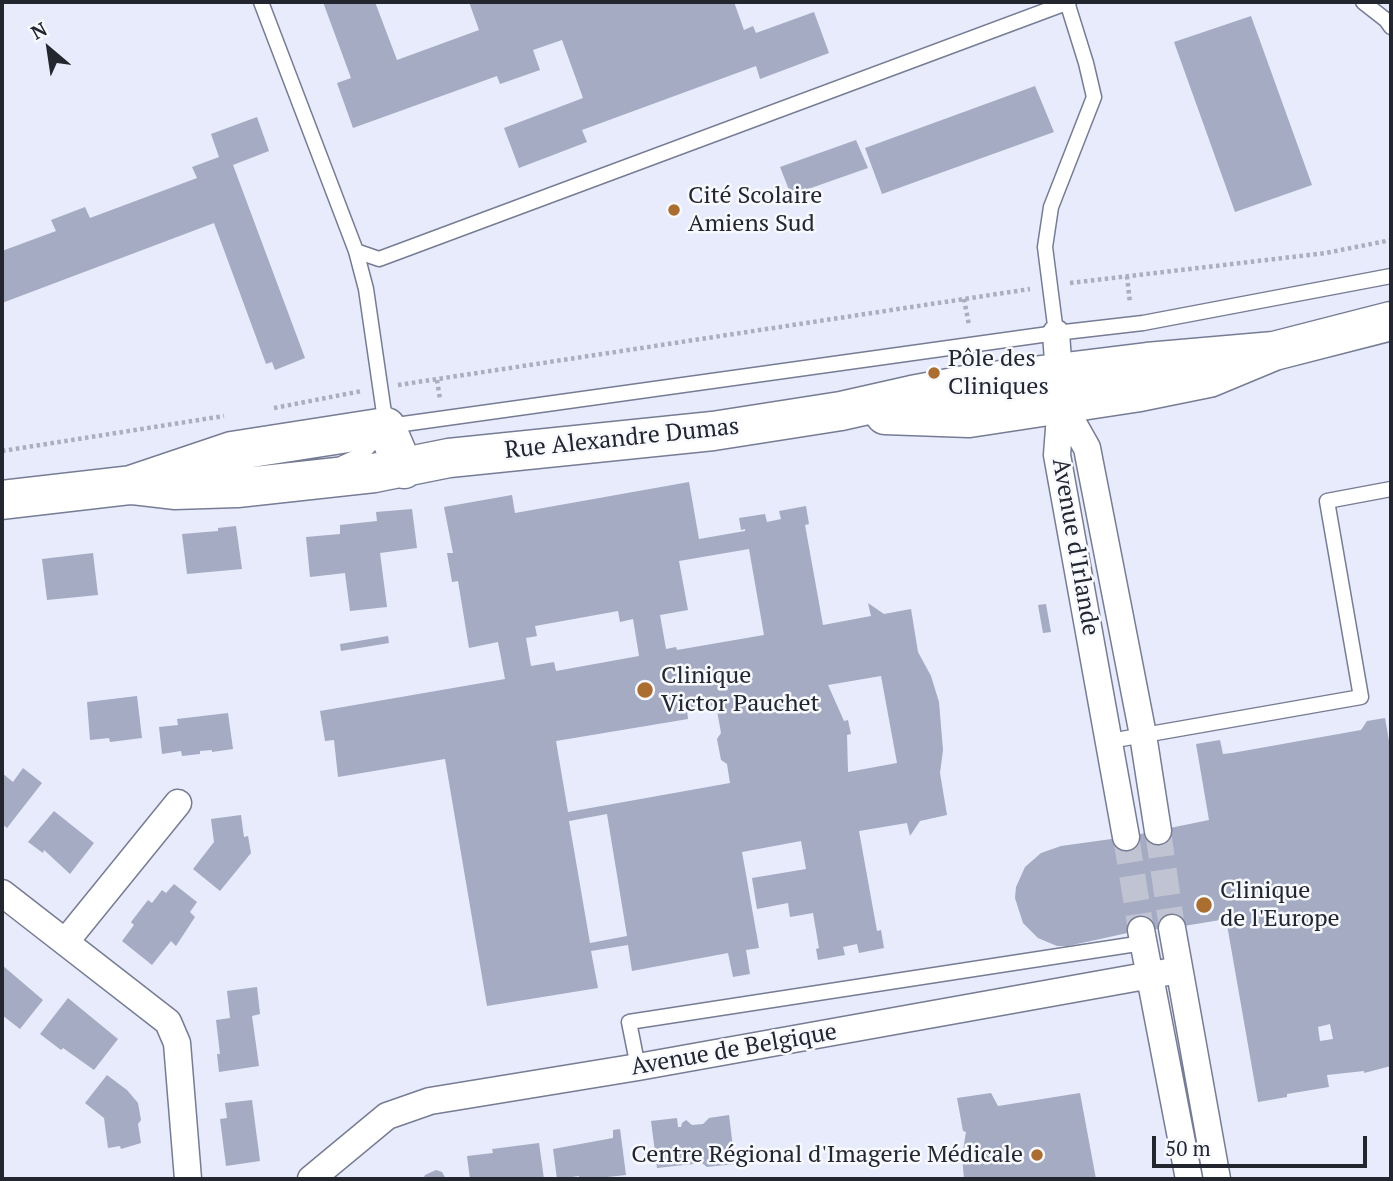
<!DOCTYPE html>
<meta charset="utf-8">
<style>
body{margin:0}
#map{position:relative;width:1393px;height:1181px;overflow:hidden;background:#e7ebfb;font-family:"PT Serif",serif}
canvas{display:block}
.frame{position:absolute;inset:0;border:4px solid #23252f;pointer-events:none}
.north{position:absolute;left:14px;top:14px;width:70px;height:70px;-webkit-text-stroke:5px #f7f9fe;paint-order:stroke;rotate:331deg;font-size:19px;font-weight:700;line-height:28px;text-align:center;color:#23252f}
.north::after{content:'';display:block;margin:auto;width:24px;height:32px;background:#23252f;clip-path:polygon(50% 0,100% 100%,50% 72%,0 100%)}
.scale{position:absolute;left:1152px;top:1136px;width:215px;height:32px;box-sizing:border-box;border:4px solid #23252f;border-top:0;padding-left:9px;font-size:21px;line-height:24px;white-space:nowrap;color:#23252f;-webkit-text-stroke:5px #f7f9fe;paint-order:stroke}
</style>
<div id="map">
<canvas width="1393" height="1181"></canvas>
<div class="frame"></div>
<div class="north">N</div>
<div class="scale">50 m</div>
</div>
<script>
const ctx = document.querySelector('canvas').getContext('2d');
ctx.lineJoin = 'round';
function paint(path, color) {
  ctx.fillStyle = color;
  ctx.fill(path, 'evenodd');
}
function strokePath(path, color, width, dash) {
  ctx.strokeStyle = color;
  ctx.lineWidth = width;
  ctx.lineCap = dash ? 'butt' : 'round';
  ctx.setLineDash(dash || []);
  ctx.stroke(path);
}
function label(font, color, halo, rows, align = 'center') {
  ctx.font = font + ' "PT Serif",serif';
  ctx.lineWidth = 5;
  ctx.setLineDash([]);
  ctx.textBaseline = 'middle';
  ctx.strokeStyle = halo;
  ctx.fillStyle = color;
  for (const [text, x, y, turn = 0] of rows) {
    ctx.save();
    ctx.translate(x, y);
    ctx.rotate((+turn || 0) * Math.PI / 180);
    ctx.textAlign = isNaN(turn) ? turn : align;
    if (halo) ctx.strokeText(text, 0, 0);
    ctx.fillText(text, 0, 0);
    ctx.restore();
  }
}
paint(new Path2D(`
 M323,2H375L397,60L479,30L469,2H718L719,4L734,2L744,30L753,26L756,33L814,12L829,53L760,79L756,66L582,130L587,142L519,168L504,128L583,98L562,40L533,50L540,70L500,84L497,76L353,128L337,83L351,78Z
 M1251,16L1312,185L1235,212L1174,42Z
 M1035,86L1054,132L882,194L865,148Z
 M257,117L269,151L233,165L305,358L275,370L272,362L266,364L214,223L2,303V251L56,231L51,220L85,207L90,218L197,178L192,167L219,157L211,134Z
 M856,140L868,168L791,195L780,167Z
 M689,482L699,539L745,531V529L741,530L739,518L765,514L767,522L781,519L779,511L806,506L809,524L805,525L823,625L871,616L868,603L884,614L911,609L918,652L931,676L939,702L943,750L940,773L947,815L920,821L910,836L907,823L859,831L877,931L881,930L884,948L859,953L857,944L843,947L845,955L818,960L816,949L819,948L813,913L790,917L788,903L757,909L752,878L806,869L801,841L742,852L759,948L746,950L750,974L733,977L728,953L632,971L628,945L591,951L598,988L487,1006L445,759L338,777L334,740L325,741L320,711L505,679L498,642L469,648L458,581L452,582L447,553H453L444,507L512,495L515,513ZM749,549L764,635L677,650L676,647L666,649L660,615L688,610L679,561ZM618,611L620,622L633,619L639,656L556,671L554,662L531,666L526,638L537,636L535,626ZM881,676L897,763L848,772L847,735L851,734L848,720L844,721L828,685ZM716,705L721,733L717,739L721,760L727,764L730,783L568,812L556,741L688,719L687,710ZM607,814L627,936L590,943L569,821Z
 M412,509L417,548L380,553L387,607L350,611L345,573L310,577L306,537L340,534V525L377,521L376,512Z
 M236,526L242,569L187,574L182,534L218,531V528Z
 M93,553L98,595L47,600L42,559Z
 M1046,604L1051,632L1043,633L1038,605Z
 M388,636L389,643L341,651L340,644Z
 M137,696L142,738L110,742L109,738L90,740L87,702Z
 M228,713L233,749L212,752V750L200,751V754L182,756L181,751L162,754L159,727L178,725L177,719Z
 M1385,718L1391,752V1066L1364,1073V1071L1327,1075L1329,1087L1287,1094V1097L1258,1102L1226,919L1172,928L1141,930L1068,946H1057L1038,938L1023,923L1015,898L1016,887L1025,867L1041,853L1061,846L1126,837L1209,820L1196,744L1220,740L1223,754L1232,753L1361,730L1367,721ZM1330,1024L1333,1039L1320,1041L1318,1027Z
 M23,768L42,783L7,828L2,824V773L13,782Z
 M54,811L94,843L70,874L44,850L43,853L28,842Z
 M241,815L244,837L248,836L251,853L220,891L193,869L214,842L211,819Z
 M174,884L197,902L190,912L195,917L176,946L171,941L152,965L122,941L134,925L131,922L148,900L152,903L162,890L166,893Z
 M2,965L43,1000L20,1029L2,1015Z
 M257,987L260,1014L252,1016L259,1066L219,1072L217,1054H220L216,1020L230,1018L227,991Z
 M68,998L118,1039L94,1070L63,1048L61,1050L40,1034Z
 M107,1075L127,1090L138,1103L141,1120L138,1124L141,1143L121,1149L120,1146L108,1148L104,1118L85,1103Z
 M991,1093L998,1106L1080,1093L1096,1179H964L962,1156L966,1132L963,1131L957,1098Z
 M252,1100L260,1161L226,1166L220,1119L227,1118L225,1103Z
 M729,1115L735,1164L707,1167L702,1163L657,1168L651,1121L677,1118L678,1127H681L682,1123L686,1120L692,1125L703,1124L709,1118Z
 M620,1129L626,1175L589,1179H579V1176L557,1179L553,1149L613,1138V1130Z
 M539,1143L544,1179H470L467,1156L493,1153L492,1149Z
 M436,1170L442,1172L446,1179H423L425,1175Z`), '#a4abc3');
strokePath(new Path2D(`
 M1158,831L1172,928
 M1126,837L1141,930`), '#c0c3d2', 26, [26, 13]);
const lane = new Path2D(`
 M261,2L356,251L366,289L386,427L361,455L343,463
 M1363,2L1386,20L1391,27
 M356,251L379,259L1069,2
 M1056,333L1045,247L1051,207L1094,97L1086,63L1067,2
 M389,426L1056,333L1143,323L1391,276
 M1110,741L1361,697L1327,501L1391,489
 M638,1067L629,1022L1143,943`);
const street = new Path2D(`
 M1056,333L1061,402L1057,455L1126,837
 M1061,402L1087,448L1143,735L1158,831
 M2,893L168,1022L177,1043L188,1179
 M1172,928L1217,1179
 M1141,930L1189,1179
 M66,941L178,803
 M311,1179L387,1116L430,1101L638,1067L1179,970`);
const secondary = new Path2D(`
 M885,415L969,418L1140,392L1209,378L1274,351L1391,321
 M131,485L174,490L237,488L374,473L449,458L713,431L841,411L912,395L976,383L1147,362L1274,351
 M2,500L131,485L232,451L386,427L404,469`);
strokePath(lane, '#767c94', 17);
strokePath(street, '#767c94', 29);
strokePath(secondary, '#767c94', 41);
strokePath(new Path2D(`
 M1127,276L1130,303
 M1070,283L1326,253L1391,240
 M964,299L969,325
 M437,380L440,399
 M398,385L1030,289
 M274,408L362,391
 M2,451L224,416`), '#abaebc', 4.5, [3.5, 3.5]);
strokePath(lane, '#fff', 14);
strokePath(street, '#fff', 26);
strokePath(secondary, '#fff', 38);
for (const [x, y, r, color] of [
 [674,210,7,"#aa6e31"],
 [934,373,7,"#aa6e31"],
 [645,690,9,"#aa6e31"],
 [1204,905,9,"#aa6e31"],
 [1037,1155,7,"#aa6e31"]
]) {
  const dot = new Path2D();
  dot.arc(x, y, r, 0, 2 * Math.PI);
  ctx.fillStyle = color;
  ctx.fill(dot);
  strokePath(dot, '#f7f9fe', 2.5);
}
label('24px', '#23252f', '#f7f9fe', [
 ["Cité Scolaire",688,196],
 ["Amiens Sud",688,224],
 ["Pôle des",948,359],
 ["Cliniques",948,387],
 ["Clinique",661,676],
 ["Victor Pauchet",661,704],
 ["Clinique",1220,891],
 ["de l'Europe",1220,919],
 ["Centre Régional d'Imagerie Médicale",1023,1155,"right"]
], 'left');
label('24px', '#23252f', '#f7f9fe', [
 ["Rue Alexandre Dumas",622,439,-6],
 ["Avenue d'Irlande",1075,547,80],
 ["Avenue de Belgique",734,1050,-10]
]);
</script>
